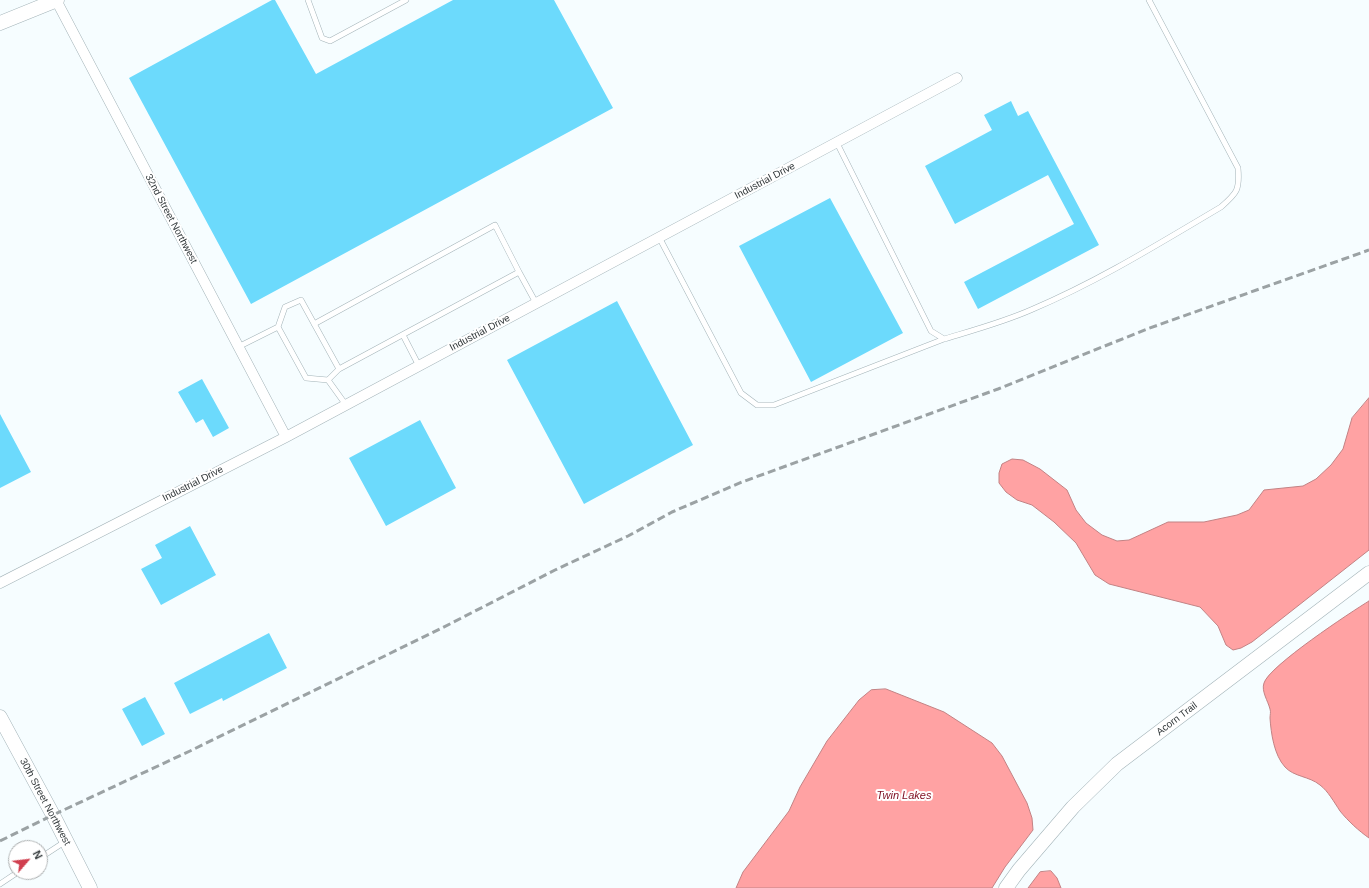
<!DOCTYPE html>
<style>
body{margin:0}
#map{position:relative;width:1369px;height:888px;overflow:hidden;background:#f6fdff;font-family:Helvetica,sans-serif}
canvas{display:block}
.north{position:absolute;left:8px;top:840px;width:40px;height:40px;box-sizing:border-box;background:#fff;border:1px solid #adb0b1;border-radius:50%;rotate:62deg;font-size:11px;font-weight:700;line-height:16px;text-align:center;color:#33393b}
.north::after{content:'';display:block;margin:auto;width:14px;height:18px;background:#d03f4f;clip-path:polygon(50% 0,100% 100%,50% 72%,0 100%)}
</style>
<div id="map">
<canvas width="1369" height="888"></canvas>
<div class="north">N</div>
</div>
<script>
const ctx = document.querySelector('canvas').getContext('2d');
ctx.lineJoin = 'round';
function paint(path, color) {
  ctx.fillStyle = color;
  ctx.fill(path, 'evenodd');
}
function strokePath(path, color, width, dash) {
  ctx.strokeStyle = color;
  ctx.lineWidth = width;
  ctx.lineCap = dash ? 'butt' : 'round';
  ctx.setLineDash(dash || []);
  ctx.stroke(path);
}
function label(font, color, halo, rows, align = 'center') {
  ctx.font = font + ' Helvetica,sans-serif';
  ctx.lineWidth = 4;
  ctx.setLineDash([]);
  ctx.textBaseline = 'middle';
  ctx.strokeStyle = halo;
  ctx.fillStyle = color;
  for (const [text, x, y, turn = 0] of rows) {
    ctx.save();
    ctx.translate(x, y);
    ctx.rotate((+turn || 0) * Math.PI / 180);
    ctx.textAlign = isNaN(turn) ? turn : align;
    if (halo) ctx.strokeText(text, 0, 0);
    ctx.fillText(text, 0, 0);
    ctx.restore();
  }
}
const water = new Path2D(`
 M1369,398V550L1252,642L1241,648L1233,650L1226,645L1218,626L1200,607L1109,584L1095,575L1076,543L1054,522L1032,505L1017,500L1006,492L999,483V473L1002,464L1012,459L1023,460L1040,469L1067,490L1076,510L1086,523L1102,535L1117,541L1129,540L1168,522H1204L1237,515L1249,510L1264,490L1303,486L1316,479L1331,465L1343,449L1352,418Z
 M1369,601V838C1359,831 1348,821 1340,811C1334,802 1328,791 1320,785C1309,776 1294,777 1285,767C1274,755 1271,733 1270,718C1270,715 1271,712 1270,709C1268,701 1261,691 1264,683C1269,666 1351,612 1369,601Z
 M886,689L944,712L992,743L1002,756L1027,803L1032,818L1033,830L1005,867L992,888H736L743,872L789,811L800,787L827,741L859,700L871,690Z
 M1051,871L1057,878L1061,888H1028L1040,872Z`);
paint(water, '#ffa2a3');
strokePath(water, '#c28284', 1);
paint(new Path2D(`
 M272,0H275L316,74L453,0H554L613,108L251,304L129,78Z
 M1011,101L1018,116L1028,111L1099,245L978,309L964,282L1074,224L1048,175L955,224L925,166L992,130L984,115Z
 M830,198L903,333L811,382L739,246Z
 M617,301L693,445L584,504L507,360Z
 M202,379L229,428L213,437L203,419L196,423L178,392Z
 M0,414L31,472L0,488Z
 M420,420L456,488L386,526L349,458Z
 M190,526L216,575L161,605L141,569L162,558L155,545Z
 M269,633L287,668L223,701L222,698L190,714L174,683Z
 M145,697L165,734L142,746L122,709Z`), '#6cdafc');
const lane = new Path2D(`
 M308,0L322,38L330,41L406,0
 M837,143L931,331L944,339C974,330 1004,322 1033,309C1099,281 1160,243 1221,207C1237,193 1240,190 1238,168L1149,0
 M659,237L741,393L757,405H774L944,339
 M314,324L495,225L519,272
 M278,327L285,307L301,300L339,369L328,380
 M403,335L419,366
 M238,347L278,327L306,378L328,380L346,405
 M339,369L519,272L536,303
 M40,858L66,841
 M0,884L18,872`);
const street = new Path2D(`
 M56,0L286,437
 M0,583L286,437L957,78`);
const secondary = new Path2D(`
 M0,23L57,0
 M0,717L53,815L90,888
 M1006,888L1019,870L1073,807L1117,764L1369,573`);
strokePath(lane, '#a3b3b8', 6);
strokePath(street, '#a3b3b8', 11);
strokePath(secondary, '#a3b3b8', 15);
strokePath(lane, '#fff', 5);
strokePath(street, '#fff', 10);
strokePath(secondary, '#fff', 14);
strokePath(new Path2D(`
 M0,841L53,815L190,751L442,628L555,570L628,536L672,512L742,482L998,389L1147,329L1369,250`), '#9ba2a4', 3, [8, 4]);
label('10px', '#33393b', '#fff', [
 ["Industrial Drive",765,181,-28],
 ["32nd Street Northwest",171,219,62],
 ["Industrial Drive",480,333,-28],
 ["Industrial Drive",193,484,-27],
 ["Acorn Trail",1177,719,-37],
 ["30th Street Northwest",45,802,62]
]);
label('italic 11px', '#811426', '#fff', [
 ["Twin Lakes",904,796]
]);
</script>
